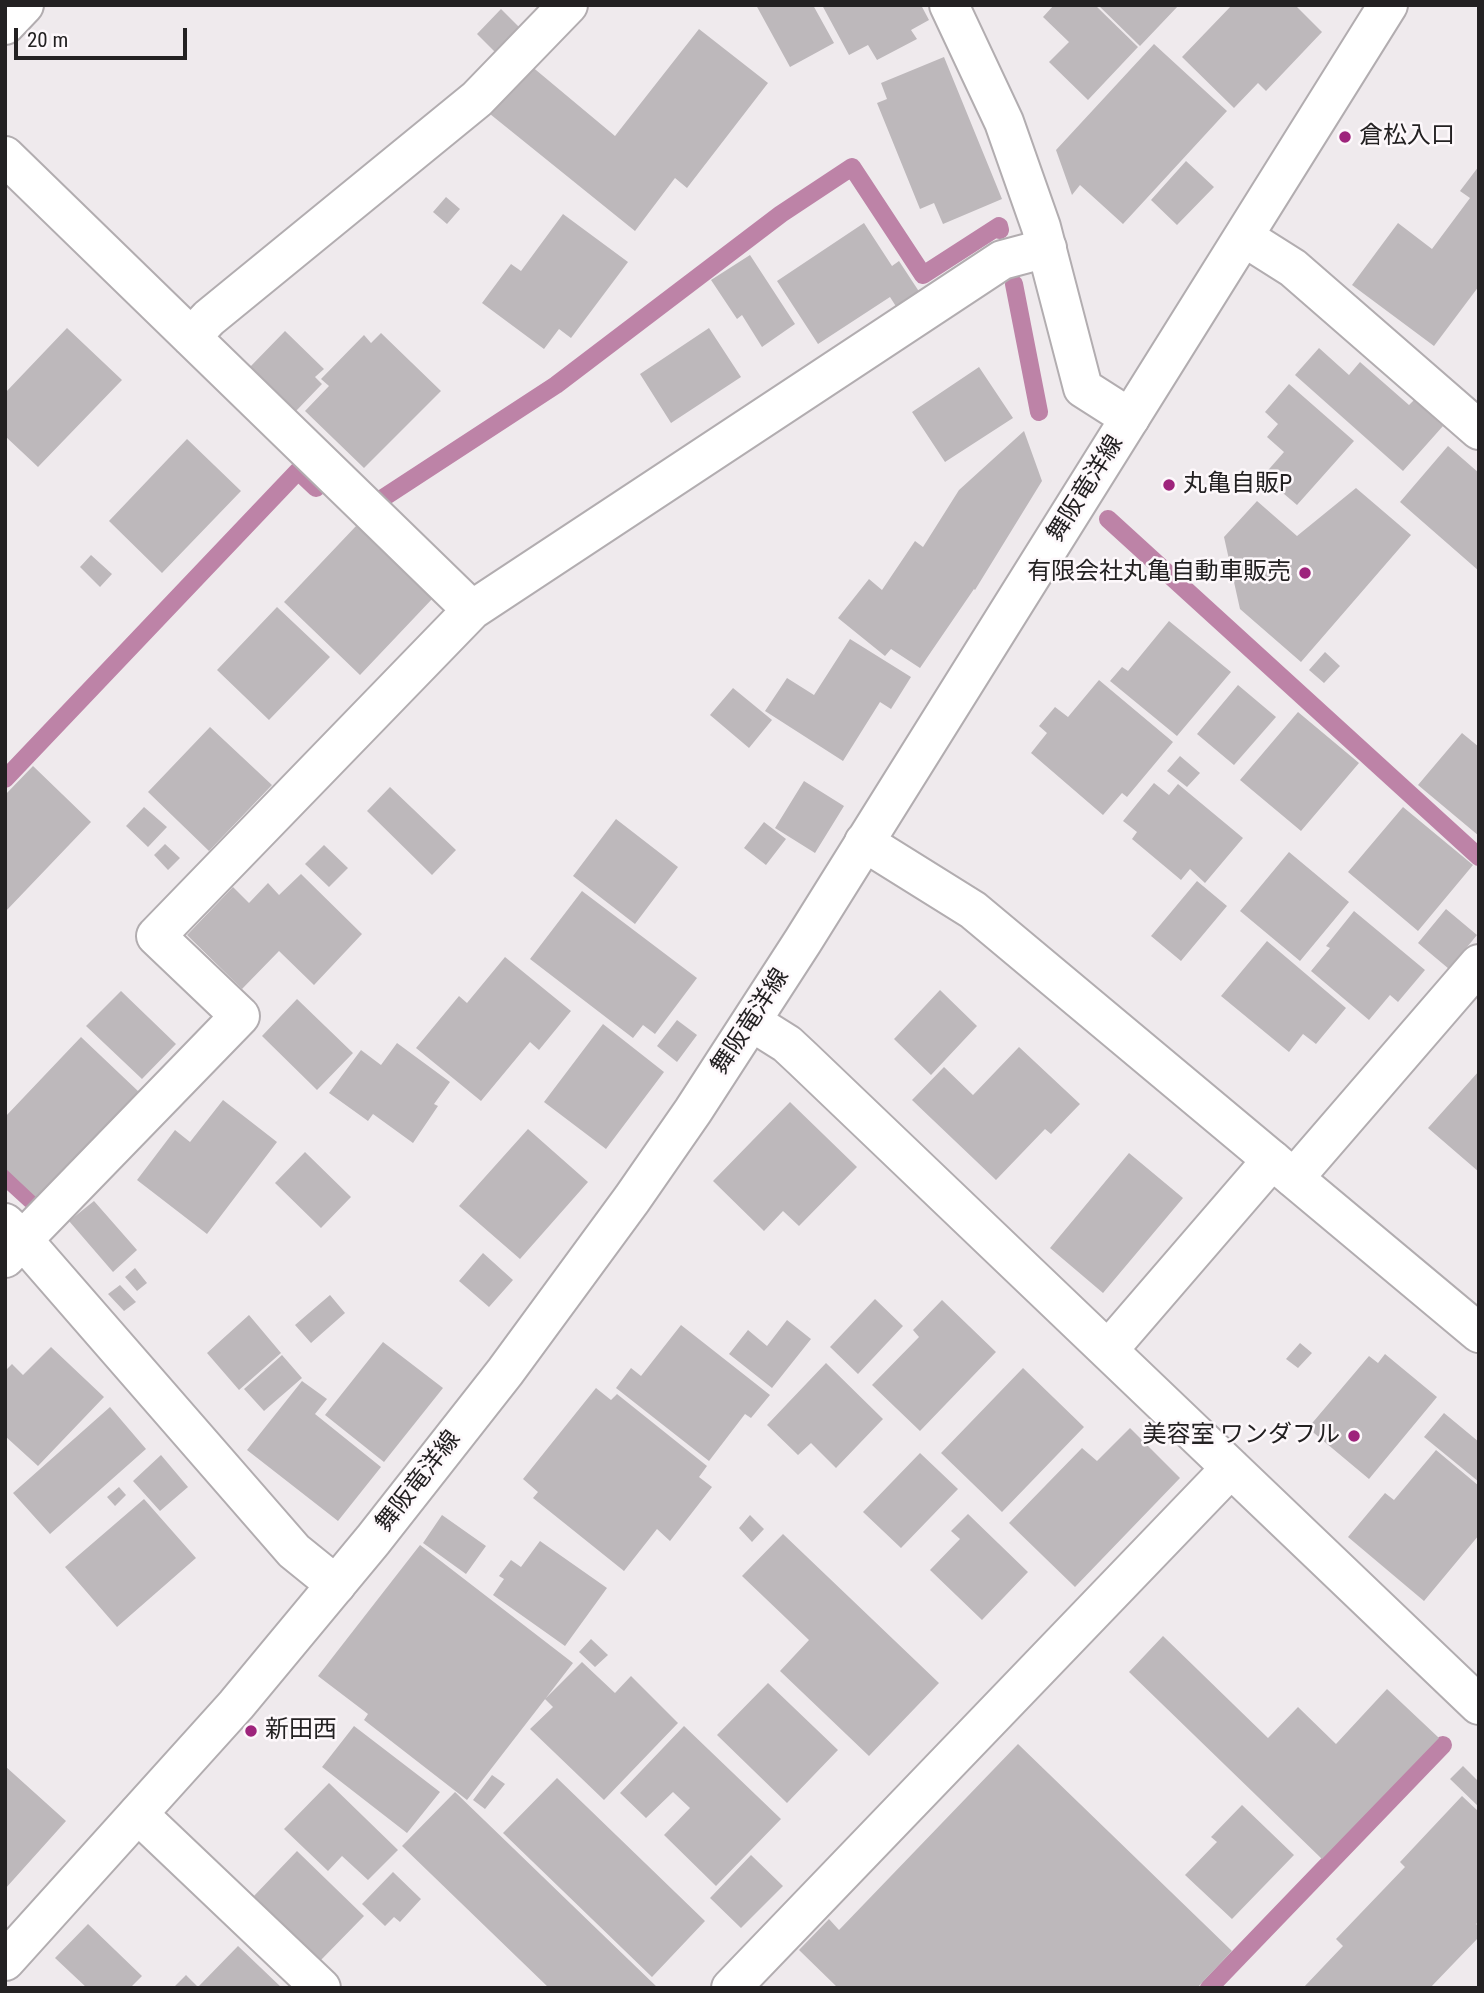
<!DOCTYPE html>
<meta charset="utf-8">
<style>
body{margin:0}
#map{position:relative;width:1484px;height:1993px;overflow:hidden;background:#efeaed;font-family:"Roboto Condensed",sans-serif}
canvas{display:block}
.frame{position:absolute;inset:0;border:7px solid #232122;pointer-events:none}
.scale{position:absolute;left:14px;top:28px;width:173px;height:32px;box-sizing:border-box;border:4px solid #232122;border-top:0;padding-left:9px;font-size:21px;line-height:24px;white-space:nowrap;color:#232122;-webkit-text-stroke:5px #fdf8fb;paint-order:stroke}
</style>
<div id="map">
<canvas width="1484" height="1993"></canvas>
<div class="frame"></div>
<div class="scale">20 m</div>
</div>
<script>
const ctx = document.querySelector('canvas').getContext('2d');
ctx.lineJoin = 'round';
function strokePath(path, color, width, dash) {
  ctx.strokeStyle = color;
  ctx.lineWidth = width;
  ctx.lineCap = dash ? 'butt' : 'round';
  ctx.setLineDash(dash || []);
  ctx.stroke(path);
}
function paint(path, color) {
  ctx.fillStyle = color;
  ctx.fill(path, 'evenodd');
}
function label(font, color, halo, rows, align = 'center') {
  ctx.font = font + ' "Roboto Condensed","Noto Sans JP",sans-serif';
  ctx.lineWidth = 5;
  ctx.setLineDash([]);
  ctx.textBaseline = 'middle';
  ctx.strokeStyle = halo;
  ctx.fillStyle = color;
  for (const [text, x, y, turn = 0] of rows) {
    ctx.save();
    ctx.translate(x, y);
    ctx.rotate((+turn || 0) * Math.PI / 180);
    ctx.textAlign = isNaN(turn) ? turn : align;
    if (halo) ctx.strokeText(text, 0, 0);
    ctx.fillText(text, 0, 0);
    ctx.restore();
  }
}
strokePath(new Path2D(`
 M1014,284L1039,412
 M383,498L556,385L781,214L852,167L923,275L999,226L1000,230
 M1108,519L1479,857
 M5,779L298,471L316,488
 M5,1176L31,1200
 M1209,1988L1443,1745`), '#bd83a7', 18);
paint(new Path2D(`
 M756,5H813L834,43L790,67Z
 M822,5H921L929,20L911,30L917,39L877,60L868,45L849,55Z
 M1054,5H1095L1138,47L1088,100L1049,62L1069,42L1043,17Z
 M1098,5H1179L1140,46Z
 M1232,5H1295L1322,32L1266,91L1258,83L1234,108L1182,57Z
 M501,9L521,29L497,54L477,34Z
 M699,29L768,83L687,188L675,178L635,231L490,114L530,65L615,136Z
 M1154,44L1227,111L1123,224L1080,185L1072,195L1056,150Z
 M944,57L1002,199L943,224L934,203L920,209L877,103L887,99L881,83Z
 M1186,161L1214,187L1177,225L1151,200Z
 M1479,166V286L1434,346L1352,285L1398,223L1432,249L1470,198L1460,191Z
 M446,197L460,209L447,224L433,212Z
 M563,214L628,262L571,338L559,329L544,349L482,303L511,264L521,271Z
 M864,223L892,266L899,261L920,293L897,308L890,297L818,344L777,281Z
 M750,255L795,324L762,347L742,315L737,319L711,280Z
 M67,328L122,380L38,467L5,436V393Z
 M709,328L741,377L671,423L640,374Z
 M285,331L324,369L315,377L322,384L296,411L250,367Z
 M381,333L441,391L364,468L305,411L329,386L321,379L364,335L371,343Z
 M1319,348L1349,375L1360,362L1409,405L1414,400L1443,426L1403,471L1295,375Z
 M979,367L1013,418L945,462L912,412Z
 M1289,384L1354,441L1297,505L1263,476L1284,452L1267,437L1278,424L1265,412Z
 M1024,431L1042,481L975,590L974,589L920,668L891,649L885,656L838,618L869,579L882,590L915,541L923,547L959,490Z
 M187,439L241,491L162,573L109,521Z
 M1448,446L1479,473V571L1400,502Z
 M1356,488L1411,535L1301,662L1240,609L1224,537L1257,501L1297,536Z
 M357,525L433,598L360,675L284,602Z
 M91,555L112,574L100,587L80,567Z
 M277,607L330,657L269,720L217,670Z
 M1169,621L1231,672L1177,736L1110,681L1122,667L1128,671Z
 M850,639L911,677L891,709L880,702L843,761L765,711L787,678L814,695Z
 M1325,652L1340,666L1324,683L1309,670Z
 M1099,680L1173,742L1127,797L1122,793L1103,815L1031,753L1047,733L1039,726L1055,707L1068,717Z
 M1238,685L1276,717L1234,765L1197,734Z
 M733,688L772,720L749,748L710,715Z
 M1298,712L1359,763L1301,831L1240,780Z
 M210,727L272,785L209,851L148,792Z
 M1462,733L1479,747V836L1418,785Z
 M1180,756L1200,773L1187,787L1167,771Z
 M33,766L91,822L5,912V795Z
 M804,781L844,806L815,853L775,828Z
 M1154,783L1169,795L1178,784L1243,838L1205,883L1190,869L1181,880L1132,839L1137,832L1123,821Z
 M390,787L456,850L432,875L367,811Z
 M144,807L167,827L148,847L126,826Z
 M1403,807L1473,865L1418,931L1348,872Z
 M616,819L678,867L635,924L573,876Z
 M764,822L786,839L766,865L744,848Z
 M165,844L180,858L168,870L154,855Z
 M324,845L348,868L329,887L305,864Z
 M1289,852L1349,902L1300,961L1240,911Z
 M301,874L362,934L314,985L279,951L242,989L187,935L233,887L249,903L268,883L279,895Z
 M1197,881L1227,906L1181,961L1151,936Z
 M582,891L697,978L655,1034L643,1025L633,1038L530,959Z
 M1446,909L1477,935L1449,969L1418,943Z
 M1354,911L1425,970L1398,1002L1390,995L1369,1020L1311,971L1330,948L1326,946Z
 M1267,941L1346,1008L1316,1044L1303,1034L1289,1052L1221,996Z
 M505,957L571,1011L539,1050L530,1042L481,1101L416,1048L459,996L467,1003Z
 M940,990L977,1026L931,1075L894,1039Z
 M121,991L176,1044L142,1079L86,1026Z
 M297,999L353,1053L317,1090L262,1036Z
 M677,1020L697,1035L677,1062L657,1046Z
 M603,1024L664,1072L606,1149L544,1102Z
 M81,1037L139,1092L38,1199L5,1168V1117Z
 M397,1043L450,1082L434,1104L438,1106L413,1143L373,1114L368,1121L329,1093L361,1050L381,1065Z
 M1019,1047L1080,1104L1051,1134L1045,1129L996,1180L912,1100L944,1067L973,1095Z
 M1479,1071V1172L1428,1128Z
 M223,1100L277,1142L207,1234L137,1180L175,1130L190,1142Z
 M790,1102L857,1167L799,1226L783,1211L764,1231L713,1181Z
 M528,1129L588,1182L520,1259L459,1206Z
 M305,1152L351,1197L321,1228L275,1183Z
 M1129,1153L1183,1198L1103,1293L1050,1248Z
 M94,1201L137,1250L113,1272L69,1221Z
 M483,1253L513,1280L489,1307L459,1281Z
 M135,1268L147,1283L137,1291L125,1277Z
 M120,1285L136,1302L124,1311L108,1294Z
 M330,1295L345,1313L311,1343L295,1325Z
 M875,1299L903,1326L858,1374L830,1347Z
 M942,1300L996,1352L920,1431L872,1385L919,1337L913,1330Z
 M249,1315L281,1353L239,1390L207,1353Z
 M787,1320L811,1339L772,1388L729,1354L748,1330L767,1346Z
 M681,1325L770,1395L751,1418L745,1414L709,1461L616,1388L631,1368L641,1376Z
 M383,1342L443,1388L384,1462L325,1415Z
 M1300,1343L1312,1353L1298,1368L1286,1359Z
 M51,1347L104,1397L38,1466L5,1436V1371L12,1364L23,1375Z
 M1385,1354L1437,1397L1369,1479L1308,1428L1369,1356L1378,1363Z
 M282,1355L302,1378L264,1411L244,1389Z
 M826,1363L883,1419L836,1468L811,1443L798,1455L767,1425Z
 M1023,1368L1084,1427L1002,1512L941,1453Z
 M302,1381L327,1399L315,1414L381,1467L338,1521L247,1450Z
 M596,1388L611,1400L617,1394L707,1466L699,1477L712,1487L670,1541L657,1529L624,1571L533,1498L538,1492L523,1479Z
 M110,1407L146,1449L50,1534L13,1493Z
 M1444,1413L1479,1442V1482L1424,1437Z
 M1130,1428L1180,1478L1075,1587L1009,1523L1082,1448L1097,1461Z
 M1436,1450L1479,1486V1535L1424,1601L1348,1537L1385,1493L1394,1500Z
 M920,1453L958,1489L901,1548L863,1512Z
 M161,1455L188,1487L160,1511L133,1481Z
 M119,1487L126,1495L115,1506L107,1497Z
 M144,1499L196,1558L117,1627L65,1567Z
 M968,1514L1028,1572L982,1620L930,1570L960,1539L951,1531Z
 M442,1515L486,1546L466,1574L423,1543Z
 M750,1515L764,1529L752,1542L739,1528Z
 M783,1534L939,1683L869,1756L780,1671L809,1640L742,1576Z
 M540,1541L607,1588L565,1646L493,1595L504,1579L499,1576L511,1560L521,1567Z
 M420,1545L573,1663L467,1800L364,1720L368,1714L318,1676Z
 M1163,1636L1268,1738L1298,1707L1336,1744L1387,1689L1439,1738L1322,1859L1129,1672Z
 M591,1639L608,1655L595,1667L579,1652Z
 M582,1662L615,1693L631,1676L678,1723L604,1800L530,1729L553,1707L545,1699Z
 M768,1683L838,1750L787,1803L717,1735Z
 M354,1726L440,1792L407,1833L322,1767Z
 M684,1726L781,1819L716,1886L664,1835L690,1808L673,1792L646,1818L620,1793Z
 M1018,1744L1232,1951L1197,1988H838L799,1950L829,1919L839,1930Z
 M5,1766L66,1821L5,1889Z
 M1463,1766L1479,1782V1807L1450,1779Z
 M492,1775L505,1784L485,1809L473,1800Z
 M557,1778L705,1921L652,1977L503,1833Z
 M329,1783L398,1850L368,1880L342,1856L328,1871L284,1829Z
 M455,1792L658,1988H549L402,1846Z
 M1462,1796L1479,1812V1922L1476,1924L1479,1926V1937L1430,1988H1303L1343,1946L1336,1939L1405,1867L1400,1862Z
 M1242,1805L1294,1855L1232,1919L1185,1875L1217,1842L1211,1837Z
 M297,1851L364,1916L320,1961L253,1897Z
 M751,1855L783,1886L741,1928L710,1898Z
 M393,1872L421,1899L400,1922L394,1917L385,1926L362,1904Z
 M88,1924L142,1976L130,1988H87L55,1958Z
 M238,1946L282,1988H173L186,1975L198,1987Z`), '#bdb8bb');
const minor = new Path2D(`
 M5,25L24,5
 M5,156L472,610
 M1244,237L1293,268L1479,430
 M191,337L209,318L477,99L568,5
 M752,1022L787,1044L802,1058L1479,1705
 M1294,1178L1479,964
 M5,1258L240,1016L156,936L472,610L1002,260L1047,248
 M1108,1350L1272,1160
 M138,1814L321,1988
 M731,1988L1231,1468`);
const tertiary = new Path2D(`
 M949,5L1004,122L1041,227L1083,388L1130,418
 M864,842L973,910L1479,1333
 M5,1223L23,1240L294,1551L336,1585`);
const secondary = new Path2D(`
 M5,1961L236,1705L373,1540L505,1372L632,1199L693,1111L803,941L1388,5`);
strokePath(minor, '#b2adb0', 42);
strokePath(tertiary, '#b2adb0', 42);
strokePath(secondary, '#b2adb0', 42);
strokePath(minor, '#fff', 38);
strokePath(tertiary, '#fff', 38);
strokePath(secondary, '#fff', 38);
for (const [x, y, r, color] of [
 [1345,137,7,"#9e247c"],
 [1169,485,7,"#9e247c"],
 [1305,573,7,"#9e247c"],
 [1354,1436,7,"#9e247c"],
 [251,1731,7,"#9e247c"]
]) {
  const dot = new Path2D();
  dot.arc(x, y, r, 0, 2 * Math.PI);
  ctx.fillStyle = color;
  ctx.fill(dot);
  strokePath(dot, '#fdf8fb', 2.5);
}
label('24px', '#232122', '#fdf8fb', [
 ["倉松入口",1359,137],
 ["丸亀自販P",1183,485],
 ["有限会社丸亀自動車販売",1291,573,"right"],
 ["美容室 ワンダフル",1340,1436,"right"],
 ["新田西",265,1731]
], 'left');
label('24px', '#232122', '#fdf8fb', [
 ["舞阪竜洋線",1086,489,-58],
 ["舞阪竜洋線",751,1022,-57],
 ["舞阪竜洋線",419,1482,-52]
]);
</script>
